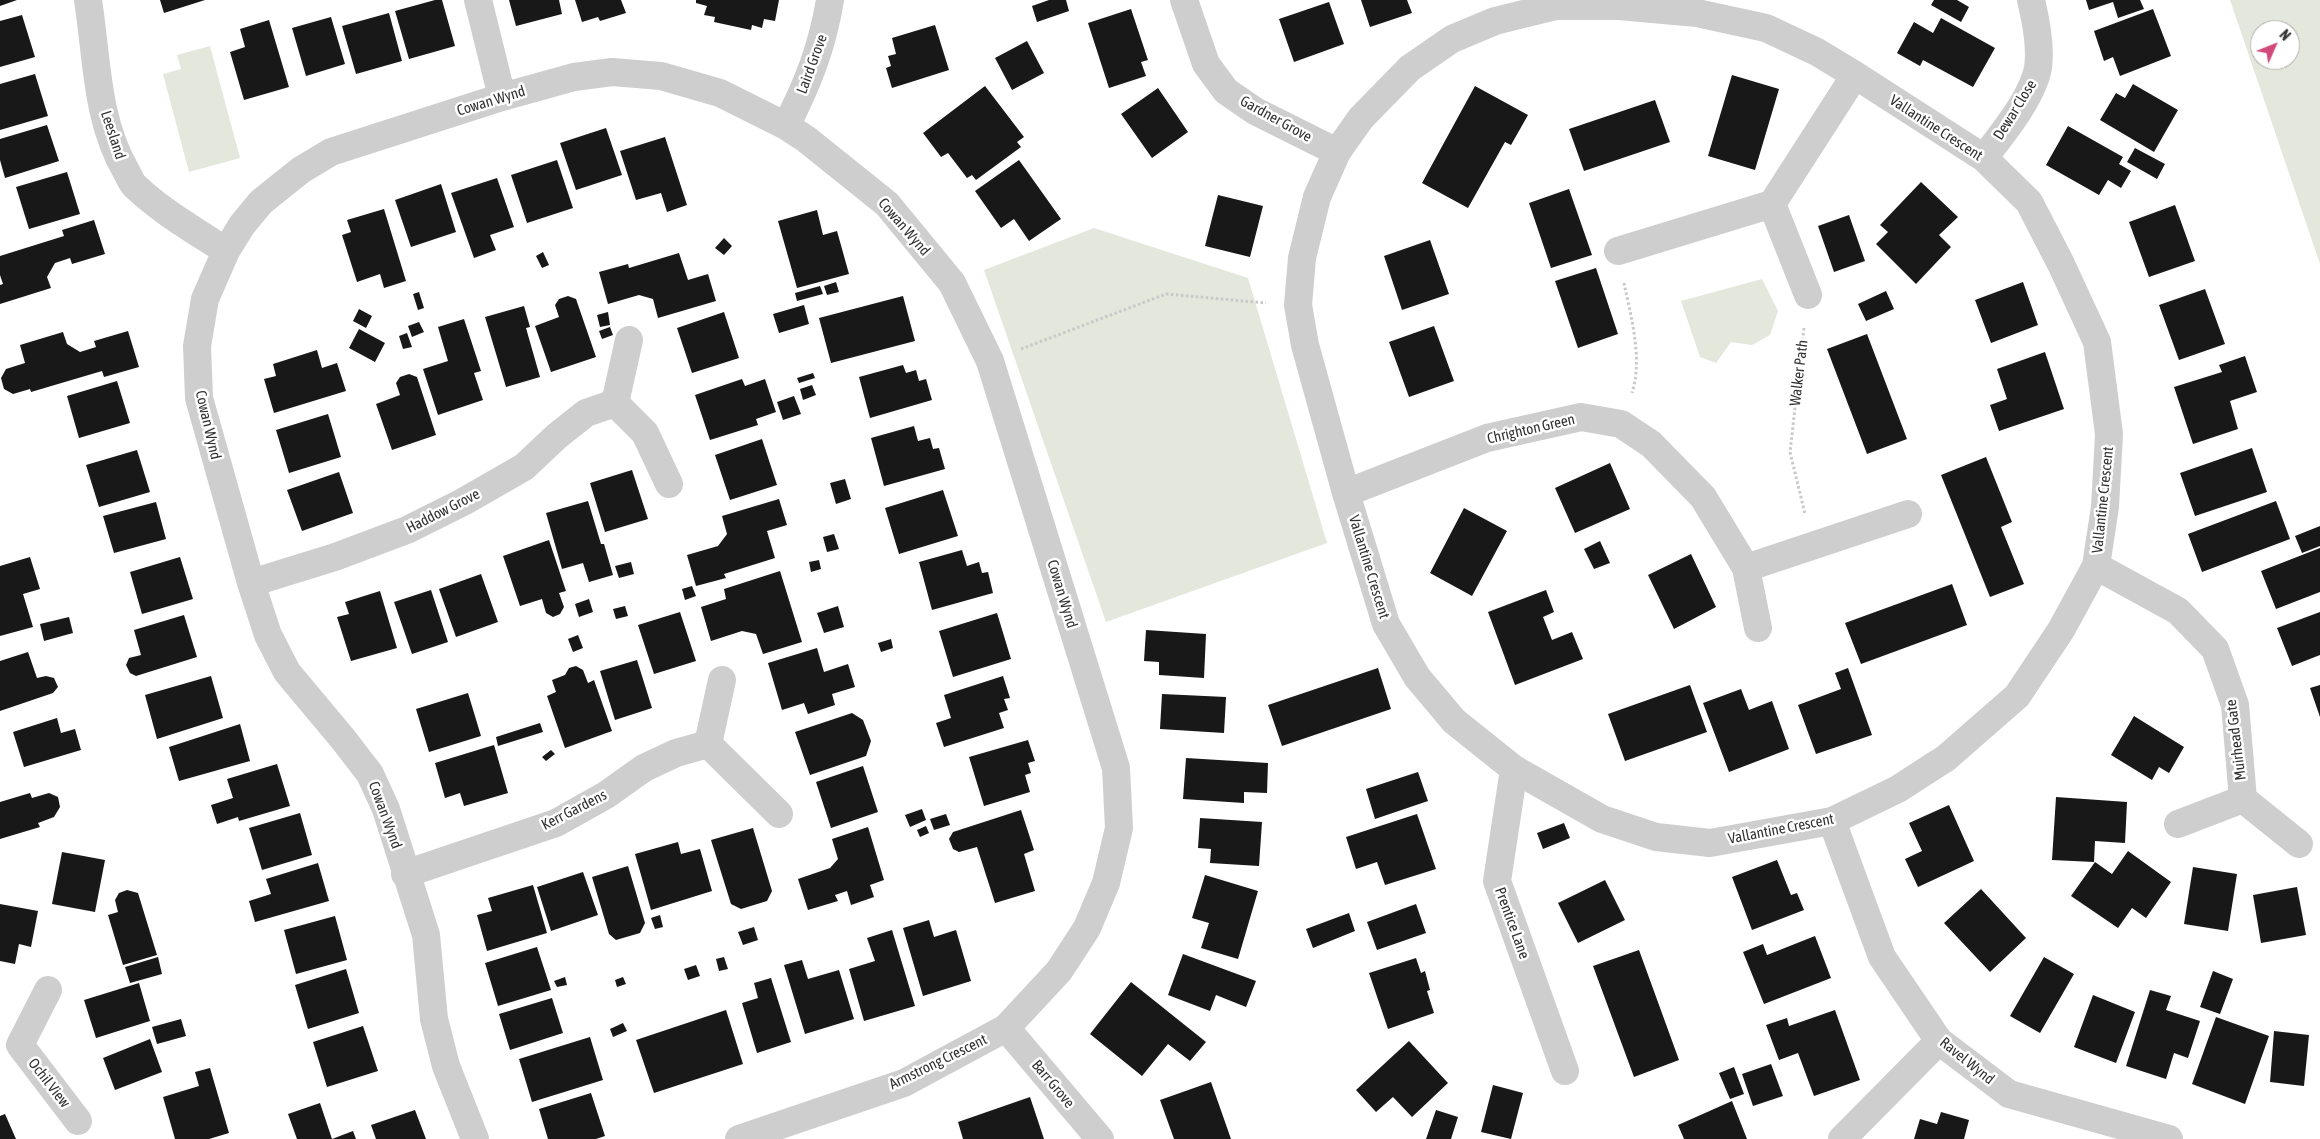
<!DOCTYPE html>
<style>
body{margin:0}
#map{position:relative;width:2320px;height:1139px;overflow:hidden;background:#fff;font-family:"Asap Condensed",sans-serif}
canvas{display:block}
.north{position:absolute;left:2250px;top:20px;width:50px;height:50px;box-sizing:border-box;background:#fff;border:1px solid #adadad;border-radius:50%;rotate:46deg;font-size:14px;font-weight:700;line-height:20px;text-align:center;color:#313131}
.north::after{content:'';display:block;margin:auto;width:18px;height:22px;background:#d2497b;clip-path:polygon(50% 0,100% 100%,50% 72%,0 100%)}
</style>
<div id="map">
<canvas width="2320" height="1139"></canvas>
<div class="north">N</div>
</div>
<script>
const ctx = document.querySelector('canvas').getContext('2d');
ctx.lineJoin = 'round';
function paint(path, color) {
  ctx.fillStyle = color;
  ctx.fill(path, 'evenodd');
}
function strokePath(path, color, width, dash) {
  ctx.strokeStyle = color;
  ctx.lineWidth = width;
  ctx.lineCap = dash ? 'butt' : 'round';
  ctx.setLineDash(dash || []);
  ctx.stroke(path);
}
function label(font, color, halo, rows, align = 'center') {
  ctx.font = font + ' "Asap Condensed",sans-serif';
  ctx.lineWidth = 5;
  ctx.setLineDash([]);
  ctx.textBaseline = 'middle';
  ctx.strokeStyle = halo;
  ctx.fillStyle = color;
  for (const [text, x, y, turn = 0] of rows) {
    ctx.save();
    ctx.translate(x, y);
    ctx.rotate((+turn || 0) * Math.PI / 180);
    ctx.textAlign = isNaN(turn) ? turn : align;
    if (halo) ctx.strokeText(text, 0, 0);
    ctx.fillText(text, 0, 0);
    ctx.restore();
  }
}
paint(new Path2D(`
 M2230,0H2320V264ZM2260,30H2290V60H2260Z
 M210,46L240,158L189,172L163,74L181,69L177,55Z
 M1094,228L1248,278L1327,543L1106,622L984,270Z
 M1762,279L1778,311L1770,335L1752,345L1731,342L1716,363L1700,357L1681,301Z`), '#e4e7db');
paint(new Path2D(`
 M0,0H17L0,6Z
 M160,0H205L164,13Z
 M435,0H442L455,46L409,59L395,11Z
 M509,0H559L562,14L516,26Z
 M575,0H621L626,13L600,21L598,17L582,22Z
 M696,0H779L775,21L764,19L762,28L752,25L751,30L714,22L715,17L704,15L707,6L696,3Z
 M1049,0H1066L1069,11L1037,22L1032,6Z
 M1361,0H1407L1412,13L1370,27Z
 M1934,0H1957L1969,7L1961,22L1931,5Z
 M2086,0H2140L2144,9L2118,18L2113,2L2089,10Z
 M1329,2L1344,44L1294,62L1279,19Z
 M1131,9L1148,60L1141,62L1146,76L1109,88L1088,23Z
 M2153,9L2171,56L2120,76L2113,57L2104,61L2094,31Z
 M389,13L402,61L356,74L342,26Z
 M22,15L35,57L0,67V21Z
 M331,17L345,64L306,76L292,28Z
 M1941,18L1995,48L1973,87L1923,60L1920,66L1897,53L1914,22L1933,33Z
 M269,20L289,87L244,100L230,52L245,47L240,29Z
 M935,25L949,70L892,88L886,68L891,66L888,56L896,54L892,38Z
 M1027,41L1044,73L1012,90L995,58Z
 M35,74L48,116L0,130V84Z
 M1732,75L1779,89L1755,170L1708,156Z
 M2133,84L2178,110L2154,152L2100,120L2116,93L2125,98Z
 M985,86L1024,137L1017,142L1021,147L976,180L972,175L967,178L948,153L941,157L923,133Z
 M1475,86L1528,115L1511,145L1505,142L1468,208L1422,183Z
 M1158,88L1188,132L1152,158L1121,114Z
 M1655,100L1670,142L1584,171L1569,129Z
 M47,125L59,161L5,178L0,160V139Z
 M2068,126L2123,157L2119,164L2131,171L2121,188L2108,180L2099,195L2046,165Z
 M606,128L622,175L576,190L560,143Z
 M665,137L687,205L667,212L661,193L636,200L620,151Z
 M2135,148L2165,164L2157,179L2127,162Z
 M557,160L573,208L527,223L511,175Z
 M1019,160L1061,219L1029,241L1014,219L1001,228L975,191Z
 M67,172L80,214L29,229L16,187Z
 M497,178L514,227L490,235L496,250L474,258L451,193Z
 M1921,182L1958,217L1939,235L1951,247L1916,284L1876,244L1888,232L1880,225Z
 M441,184L456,232L411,247L395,200Z
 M1569,189L1592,255L1551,268L1529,203Z
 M1218,195L1263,206L1250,257L1205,246Z
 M2175,205L2195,261L2149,277L2129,222Z
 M384,209L406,281L384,288L380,274L357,282L342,235L351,232L347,220Z
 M817,210L823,235L837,231L849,274L797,288L778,221Z
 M1849,215L1865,261L1834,272L1818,226Z
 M94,220L105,254L72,264L70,258L55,263L47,277L51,288L0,304V285L3,284L0,275V256L64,236L62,230Z
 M724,238L732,246L724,255L715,248Z
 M1430,240L1449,294L1402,310L1384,256Z
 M543,252L549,265L542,268L536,256Z
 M679,253L688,280L708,274L716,301L658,318L653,299L639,295L608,304L599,272L628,264L629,268Z
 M1596,268L1618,334L1578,348L1555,281Z
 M836,282L839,292L827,295L824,286Z
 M2023,282L2038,325L1991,343L1975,300Z
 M820,286L823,294L797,301L795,293Z
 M2205,289L2225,344L2179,360L2159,305Z
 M1886,291L1894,309L1866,321L1858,304Z
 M419,292L424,308L418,310L413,294Z
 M568,296L576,299L596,357L551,372L535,326L559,317L555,305L559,299Z
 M903,296L915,341L831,363L819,318Z
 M804,305L809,324L779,333L773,314Z
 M524,306L530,327L526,328L540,377L506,387L485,317Z
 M359,309L372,316L366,328L353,321Z
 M608,312L610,325L600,327L597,315Z
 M724,312L739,358L692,373L677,328Z
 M464,319L481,371L474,373L483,400L438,415L423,369L448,361L438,327Z
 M419,322L424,332L412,337L408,326Z
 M1434,326L1454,381L1409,397L1389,342Z
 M610,327L613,335L602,339L599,331Z
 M359,329L385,343L375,362L349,348Z
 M128,331L139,367L104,377L102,371L31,392L30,389L13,394L4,389L1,378L6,369L25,363L20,345L63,332L67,344L80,352L96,347L94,341Z
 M407,333L412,347L403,349L399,336Z
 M1867,334L1907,439L1867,454L1827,349Z
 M317,350L322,368L337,363L346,391L274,413L264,379L276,376L273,364Z
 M2045,352L2064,409L1999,431L1990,405L2007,399L1997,369Z
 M2245,356L2257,392L2230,401L2238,429L2193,444L2174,387L2222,372L2219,365Z
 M903,365L906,373L916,370L919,381L926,379L932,400L870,418L859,377Z
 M813,373L815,378L799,383L797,378Z
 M409,374L417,377L436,435L392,450L376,404L400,395L396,383L400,377Z
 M742,379L745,386L765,379L776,412L756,419L758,425L710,440L695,395Z
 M117,381L130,423L79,438L67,396Z
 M812,385L816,395L803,400L800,389Z
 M794,396L801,414L783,420L777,402Z
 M328,414L341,457L289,473L276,430Z
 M914,426L918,441L930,438L933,449L939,448L945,469L884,486L871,438Z
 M762,439L777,485L730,500L715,455Z
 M2252,448L2267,492L2195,516L2180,473Z
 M137,450L150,492L99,507L86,465Z
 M1986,457L2012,522L2001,527L2024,584L1990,597L1941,475Z
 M1610,463L1630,509L1575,533L1555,488Z
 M632,470L648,519L605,532L590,483Z
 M339,472L353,513L302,531L287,490Z
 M845,479L851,499L836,504L830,483Z
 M943,490L958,536L899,554L885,508Z
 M779,499L787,525L767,531L775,558L724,574L726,578L696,586L687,555L718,546L727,534L722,516Z
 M588,501L601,544H604L613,575L589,582L583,563L562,569L546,513Z
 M2276,501L2290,539L2202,572L2188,534Z
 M156,502L166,539L114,553L103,516Z
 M1464,508L1507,531L1472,596L1430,573Z
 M2320,526V546L2302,553L2295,536Z
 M834,534L839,549L827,552L823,537Z
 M549,540L566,591L559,593L564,607L560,614L553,617L546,613L542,599L520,606L503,556Z
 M1600,541L1610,563L1594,569L1584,549Z
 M2320,548V592L2276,609L2261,571Z
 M962,550L967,566L979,562L982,573L988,572L993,593L932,610L919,562Z
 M1691,554L1716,607L1674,629L1648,575Z
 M30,557L40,589L23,594L33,627L0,636V566Z
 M180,557L193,599L142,614L130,572Z
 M819,560L821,569L811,572L809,562Z
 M631,562L634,574L619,578L615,566Z
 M780,571L802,642L763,654L756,634L742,631L711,641L701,607L726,599L724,589Z
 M481,574L498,622L456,637L439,589Z
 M1952,584L1967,625L1861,664L1845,623Z
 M692,586L696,596L685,600L682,589Z
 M431,590L448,642L412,654L394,602Z
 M1546,590L1554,612L1543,617L1552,640L1572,632L1583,659L1515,685L1488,612Z
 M380,591L397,648L351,661L337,617L349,614L345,602Z
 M589,599L593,612L579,617L575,604Z
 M625,606L628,616L616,619L613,609Z
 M838,606L844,627L824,633L817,613Z
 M680,612L696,661L654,674L638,625Z
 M2320,612V655L2292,666L2277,628Z
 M997,613L1011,659L953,677L939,631Z
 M184,615L197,657L136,676L130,673L126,665L129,658L141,655L134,630Z
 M69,617L73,633L44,641L40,624Z
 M1146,630L1206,634L1204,678L1159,675V662L1144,661Z
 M578,635L583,648L573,652L568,639Z
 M891,639L893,648L881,652L878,643Z
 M817,648L824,672L848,664L855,687L832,694L835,705L808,714L804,703L782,710L768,663Z
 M28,652L37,678L46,676L54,678L58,687L53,693L0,711V661Z
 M637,660L652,708L615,720L600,671Z
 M576,666L583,670L588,683L594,680L612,731L565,748L547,696L556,692L552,680L565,675L569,668Z
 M1378,668L1391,709L1282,746L1268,705Z
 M1848,668L1872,735L1816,754L1798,705L1841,689L1835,673Z
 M211,676L223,718L157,739L145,695Z
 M1003,676L1010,698L1004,699L1008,710L999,713L1004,728L944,747L936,723L951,718L944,695Z
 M1690,685L1707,732L1625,761L1608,714Z
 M2320,685V717L2310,688Z
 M1741,689L1749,710L1772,701L1789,749L1729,772L1703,703Z
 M468,693L481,736L429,752L416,709Z
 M1162,694L1226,697L1224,733L1160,729Z
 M852,713L863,720L871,741L866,756L810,775L795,732Z
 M2134,716L2184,747L2169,773L2159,767L2152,780L2111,755Z
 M57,718L61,733L75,729L81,750L24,767L13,732Z
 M540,723L543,732L498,746L496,737Z
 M240,724L250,761L179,781L169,747Z
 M1028,740L1035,761L1028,763L1031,773L1025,775L1030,792L984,806L969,757Z
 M494,745L508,793L464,806L460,793L445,798L435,763Z
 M551,750L555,754L546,761L542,757Z
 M1186,758L1268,763L1267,793L1244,792V803L1183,799Z
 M277,764L290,806L239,821L238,817L217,824L211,805L233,798L227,779Z
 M863,766L878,812L831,828L816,782Z
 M1418,772L1428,801L1375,819L1366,789Z
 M30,793L32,798L49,793L58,797L60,807L54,817L38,823L40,827L0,839V802Z
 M2056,797L2127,802L2125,843L2095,841L2094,862L2052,860Z
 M1949,805L1974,861L1918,887L1905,859L1922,851L1909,823Z
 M922,809L926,820L910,827L905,815Z
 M1021,810L1034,850L1024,854L1035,891L995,903L977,847L959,852L953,849L949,839L953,832Z
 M300,813L312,855L262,870L249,828Z
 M946,814L950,825L934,830L930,819Z
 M1417,814L1436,869L1385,885L1377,862L1356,869L1346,837Z
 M1200,818L1262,822L1259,866L1210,863L1211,849L1198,848Z
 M1564,823L1570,838L1543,849L1537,833Z
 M926,826L929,833L920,837L917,830Z
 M868,827L884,880L870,885L874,897L851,905L847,891L835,895L838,901L808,910L798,879L830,868L838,859L832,839Z
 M753,828L772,891L767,901L741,909L731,904L711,840Z
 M678,842L681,854L700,849L712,891L651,910L635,854Z
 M2128,851L2171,882L2146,918L2132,908L2118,928L2071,896L2095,862L2112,874Z
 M62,852L105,860L95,912L52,904Z
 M1777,860L1791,895L1797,893L1804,910L1752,930L1732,877Z
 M318,863L329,901L255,922L249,901L271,894L266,879Z
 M628,866L645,923L640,933L616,940L609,934L592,877Z
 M2193,867L2237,874L2228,931L2184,924Z
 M583,872L598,915L551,931L537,887Z
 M1205,875L1258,891L1238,959L1201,948L1209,923L1192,918Z
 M1605,880L1625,920L1578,943L1558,903Z
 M533,885L547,933L487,951L477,915L492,911L488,898Z
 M2297,887L2306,935L2261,943L2253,895Z
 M1981,889L2026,938L1990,972L1944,923Z
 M127,890L138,893L157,955L123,965L108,915L118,912L115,900L119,893Z
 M0,904L38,911L31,947L19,944L15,964L0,961Z
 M1416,904L1426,933L1377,950L1367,922Z
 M1349,913L1355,931L1313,948L1306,929Z
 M660,915L663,927L655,929L651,918Z
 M335,916L347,960L296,974L284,930Z
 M929,920L934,937L956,930L971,981L923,996L903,928Z
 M754,927L758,940L743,945L738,932Z
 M892,930L915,1006L864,1021L849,969L875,961L867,938Z
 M1815,936L1831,978L1764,1004L1743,952L1763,944L1767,955Z
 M537,947L551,990L498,1006L485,963Z
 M1639,950L1679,1060L1634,1077L1593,966Z
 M1183,954L1256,981L1246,1007L1216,995L1210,1011L1168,995Z
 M158,957L162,974L130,983L125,967Z
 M724,957L728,969L719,971L716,959Z
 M2044,957L2074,974L2040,1033L2010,1016Z
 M1416,958L1421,973L1425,971L1430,990L1427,991L1434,1013L1388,1029L1369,973Z
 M802,960L808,979L839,970L854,1019L805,1034L784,965Z
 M696,965L700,976L688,980L684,969Z
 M346,969L359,1013L308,1029L295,985Z
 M2213,971L2233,979L2220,1014L2200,1007Z
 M565,977L567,985L557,987L554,981Z
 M623,977L626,984L617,987L615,980Z
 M771,978L791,1042L757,1053L742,1003L758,998L754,983Z
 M1131,982L1206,1042L1190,1061L1168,1044L1142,1076L1090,1034Z
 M139,983L150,1021L96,1038L84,1000Z
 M2150,990L2171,996L2166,1010L2200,1021L2188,1058L2174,1053L2166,1079L2126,1066Z
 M2093,995L2135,1012L2116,1063L2074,1047Z
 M552,998L563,1033L510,1050L499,1014Z
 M726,1010L743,1064L654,1093L636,1040Z
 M1835,1010L1860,1080L1814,1096L1798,1053L1779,1060L1766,1025L1787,1018L1789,1026Z
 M2216,1017L2269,1036L2245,1104L2192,1084Z
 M181,1019L186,1036L157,1044L152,1027Z
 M623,1023L627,1031L613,1037L610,1029Z
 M363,1026L378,1071L327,1087L313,1042Z
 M2274,1031L2309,1035L2304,1086L2270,1082Z
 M590,1037L603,1080L532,1102L519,1059Z
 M150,1039L162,1072L115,1090L103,1058Z
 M1409,1041L1448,1083L1412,1117L1393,1097L1376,1112L1356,1090Z
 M1771,1064L1783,1096L1753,1106L1742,1074Z
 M1734,1067L1744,1094L1730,1099L1719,1073Z
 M210,1068L229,1133L209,1139H175L163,1097L199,1086L195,1072Z
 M1211,1082L1231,1139H1174L1160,1100Z
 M1493,1085L1523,1093L1511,1139L1481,1132Z
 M591,1093L605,1136L596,1139H548L539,1109Z
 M1030,1097L1044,1139H963L958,1122Z
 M1732,1101L1747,1139H1684L1678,1125Z
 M320,1103L332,1139L353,1131L356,1139H297L288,1114Z
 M415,1110L426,1139H376L371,1125Z
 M1436,1110L1458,1117L1451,1139H1426Z
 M1941,1112L1969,1120L1964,1139H1914L1920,1119L1937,1124Z
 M5,1114L16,1139H0V1116Z`), '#181818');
strokePath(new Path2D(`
 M1624,283C1631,317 1643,359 1632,393
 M1804,328L1790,452L1805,514
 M1021,349L1166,294L1266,303`), '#c8c8c8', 3, [2.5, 2.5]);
strokePath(new Path2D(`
 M88,0C97,57 96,120 126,171C129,176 131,183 136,187C162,212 196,231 226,251
 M478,0L502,97
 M1184,0L1206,64L1226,91L1255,111L1337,152
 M1556,6H1619L1697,13L1766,28L1817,52L1855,75L1984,158L2029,202L2061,264L2097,342L2109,434L2105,507L2096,566L2061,630L2017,696L1946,758L1898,789L1832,821L1710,843L1656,837L1602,819L1514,769L1454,721L1417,677L1386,624L1346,493L1305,345L1298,305L1302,258L1317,197L1337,152L1361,118L1410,68L1452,39L1495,21Z
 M786,126C808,83 822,48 830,0
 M1984,158C2002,134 2027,104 2036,76C2043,55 2036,21 2031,0
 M1772,204L1808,295
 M1618,251L1772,204L1855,75
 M629,340L615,403L645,433L669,484
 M1346,493L1487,438L1581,417L1621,424L1651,444L1703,497L1746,568L1758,628
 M2096,566L2178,611L2215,649L2235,705L2243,799
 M1746,568L1908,514
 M251,583L335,557L407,530L463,502L524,467L557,436L586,413L615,403
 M722,680L708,744L779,814
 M1514,769L1497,881L1565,1071
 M2243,799L2299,844
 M1832,821L1882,957L1939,1041L2009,1094L2169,1139
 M2178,824L2243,799
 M405,874L556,823L606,795L644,768L676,753L708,744
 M48,990L20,1045L78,1121
 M1006,1028L1100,1139
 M475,1139L446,1066L434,1019L426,935L386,809L370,774L343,739L287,672L268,635L251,583L199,398L197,346L205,299L226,251L242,225L261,202L301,170L331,152L502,97L574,77L612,72L661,76L720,93L786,126L806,139L887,204L952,283L990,361L1116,768L1119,828L1106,883L1087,928L1059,971L1006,1028L904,1083L739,1139
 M1842,1139L1939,1041`), '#cecece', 28);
label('15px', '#313131', '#fff', [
 ["Laird Grove",812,64,-70],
 ["Cowan Wynd",491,101,-17],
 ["Dewar Close",2015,110,-58],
 ["Gardner Grove",1276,119,29],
 ["Vallantine Crescent",1936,128,33],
 ["Leesland",113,135,72],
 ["Cowan Wynd",904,227,49],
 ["Walker Path",1799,373,-83],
 ["Cowan Wynd",208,425,77],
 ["Chrighton Green",1531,429,-13],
 ["Vallantine Crescent",2103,500,-84],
 ["Haddow Grove",443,511,-27],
 ["Vallantine Crescent",1369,567,73],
 ["Cowan Wynd",1062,594,73],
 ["Muirhead Gate",2236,740,-97],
 ["Kerr Gardens",574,810,-27],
 ["Cowan Wynd",385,815,70],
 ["Vallantine Crescent",1781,829,-11],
 ["Prentice Lane",1512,923,70],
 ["Ravel Wynd",1967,1061,39],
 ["Armstrong Crescent",938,1062,-26],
 ["Ochil View",49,1083,52],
 ["Barr Grove",1053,1084,50]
]);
</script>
